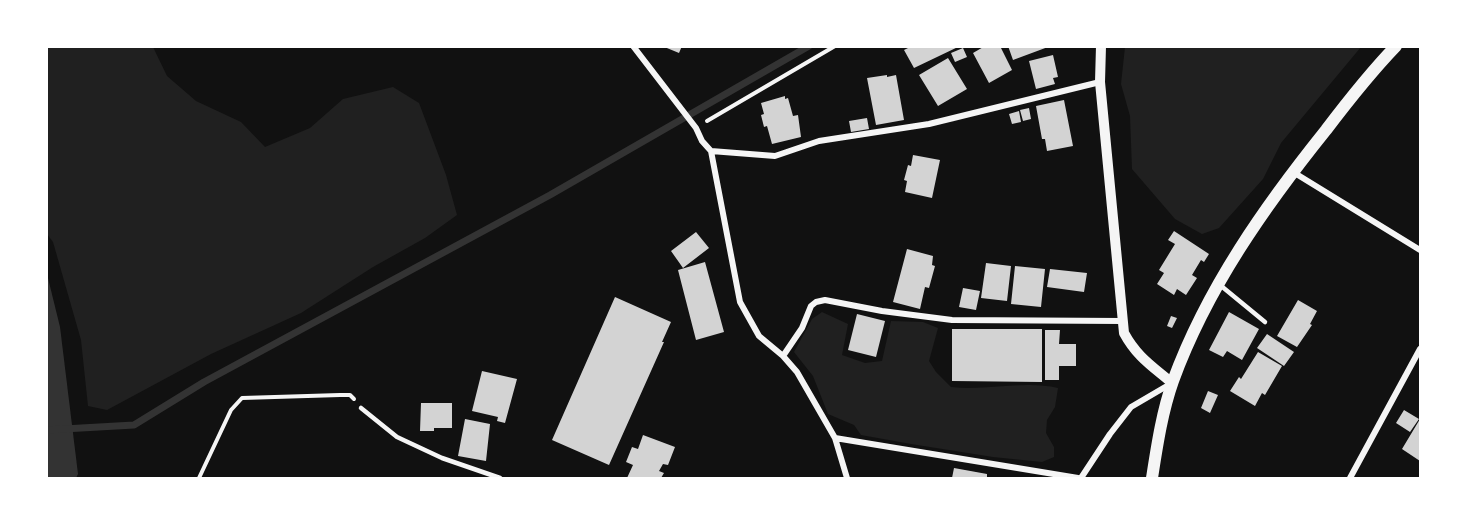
<!DOCTYPE html>
<style>
body{margin:0}
#map{position:relative;width:1467px;height:525px;overflow:hidden;background:#111;font-family:"Sofia Sans Condensed",sans-serif}
canvas{display:block}
.frame{position:absolute;inset:0;border:48px solid #fff;pointer-events:none}
</style>
<div id="map">
<canvas width="1467" height="525"></canvas>
<div class="frame"></div>
</div>
<script>
const ctx = document.querySelector('canvas').getContext('2d');
ctx.lineJoin = 'round';
function paint(path, color) {
  ctx.fillStyle = color;
  ctx.fill(path, 'evenodd');
}
function strokePath(path, color, width, dash) {
  ctx.strokeStyle = color;
  ctx.lineWidth = width;
  ctx.lineCap = dash ? 'butt' : 'round';
  ctx.setLineDash(dash || []);
  ctx.stroke(path);
}
paint(new Path2D(`
 M47,46L153,47L167,76L196,101L241,122L265,147L310,128L343,99L393,87L419,103L446,175L457,215L425,238L373,267L301,313L211,354L107,410L88,406L81,340L53,242L47,234Z
 M1125,47V46L1361,47L1281,143L1263,179L1219,228L1202,234L1175,219L1132,169L1130,116L1121,84Z
 M822,312L848,324L842,355L865,363L882,361L891,321L923,322L938,328L929,361L936,372L951,387C986,391 1024,380 1058,388L1055,407L1047,420L1046,433L1054,447V457L1042,462L993,457L911,444L861,435L854,425L828,414L813,376L794,352L812,319Z`), '#202020');
paint(new Path2D(`
 M47,274L60,327L78,474L76,478H47Z`), '#333');
strokePath(new Path2D(`
 M46,430L134,425L204,382L550,195L809,46`), '#333', 7);
paint(new Path2D(`
 M662,46H682L679,53Z
 M912,46H960L914,68L904,50Z
 M985,46H1000L1012,70L989,83L973,53Z
 M1008,46H1048V47L1013,60Z
 M963,48L967,57L955,62L951,53Z
 M1053,55L1058,77L1053,78L1055,84L1036,89L1029,61Z
 M948,58L967,89L938,106L919,75Z
 M887,75V77L896,75L904,120L876,125L867,78Z
 M785,96V99L788,98L793,116L798,115L801,137L772,144L767,126L764,127L761,115L764,114L761,103Z
 M1064,100L1073,146L1047,151L1045,139H1042L1036,106Z
 M1029,108L1031,119L1023,121L1020,110Z
 M1019,111L1021,122L1012,124L1009,114Z
 M867,118L869,129L851,132L849,121Z
 M913,155L940,160L932,198L905,192L907,181L904,180L908,165L911,166Z
 M1174,231L1209,254L1204,262L1201,260L1192,275L1197,278L1186,295L1177,289L1174,295L1157,284L1164,273L1159,270L1175,244L1168,240Z
 M696,232L709,248L683,268L671,251Z
 M907,249L933,256L932,265L935,266L929,288L925,287L920,309L893,302Z
 M705,262L724,332L696,340L678,270Z
 M986,263L1011,266L1007,301L981,298Z
 M1015,266L1045,269L1041,307L1011,304Z
 M1050,269L1087,273L1084,292L1047,287Z
 M963,288L980,291L976,310L959,307Z
 M615,297L671,322L662,342H664L609,465L552,440Z
 M1298,300L1317,311L1310,324L1312,325L1297,347L1277,336Z
 M1229,312L1259,329L1242,360L1227,351L1223,357L1209,350Z
 M857,314L885,321L876,357L848,350Z
 M1171,316L1177,318L1172,328L1167,326Z
 M952,329H1042V382L952,381Z
 M1045,330H1060L1059,344H1076V366H1059V380H1045Z
 M1267,334L1294,352L1284,366L1257,348Z
 M1258,352L1282,366L1265,395L1262,393L1255,406L1230,391L1239,377L1241,379Z
 M482,371L517,379L505,423L497,421L498,417L472,411Z
 M1208,391L1218,395L1210,413L1201,408Z
 M421,403H452V428H434V431H420Z
 M1404,410L1419,419L1410,432L1396,423Z
 M465,419L490,424L486,461L458,456Z
 M1420,419V461L1402,449Z
 M643,435L675,447L668,465L663,464L659,471L664,473L661,478H627L633,465L626,462L632,447L638,449Z
 M954,468L987,474V478H952Z`), '#d3d3d3');
strokePath(new Path2D(`
 M707,121L835,46
 M199,478L231,410L242,398L340,395H350L354,399`), '#f5f5f5', 4);
strokePath(new Path2D(`
 M1220,285L1265,322
 M361,408L397,437L442,458L500,478`), '#f5f5f5', 4.5);
strokePath(new Path2D(`
 M633,46L696,128L702,141L711,151L740,302L759,336L783,356L797,372L835,438L847,478
 M711,151L775,156L819,141L929,124L1100,82
 M1293,172L1420,250
 M783,356L802,328L811,306L816,302L825,300L882,311L952,320L1123,321
 M835,438L1078,478
 M1081,478L1110,434L1131,407L1172,383
 M1350,478L1420,349`), '#f5f5f5', 6);
strokePath(new Path2D(`
 M1101,46L1100,82L1124,333C1137,357 1152,366 1172,383`), '#f5f5f5', 10);
strokePath(new Path2D(`
 M1152,478C1157,446 1162,412 1173,381C1207,288 1265,206 1326,130C1348,101 1370,73 1396,46`), '#f5f5f5', 12);
</script>
